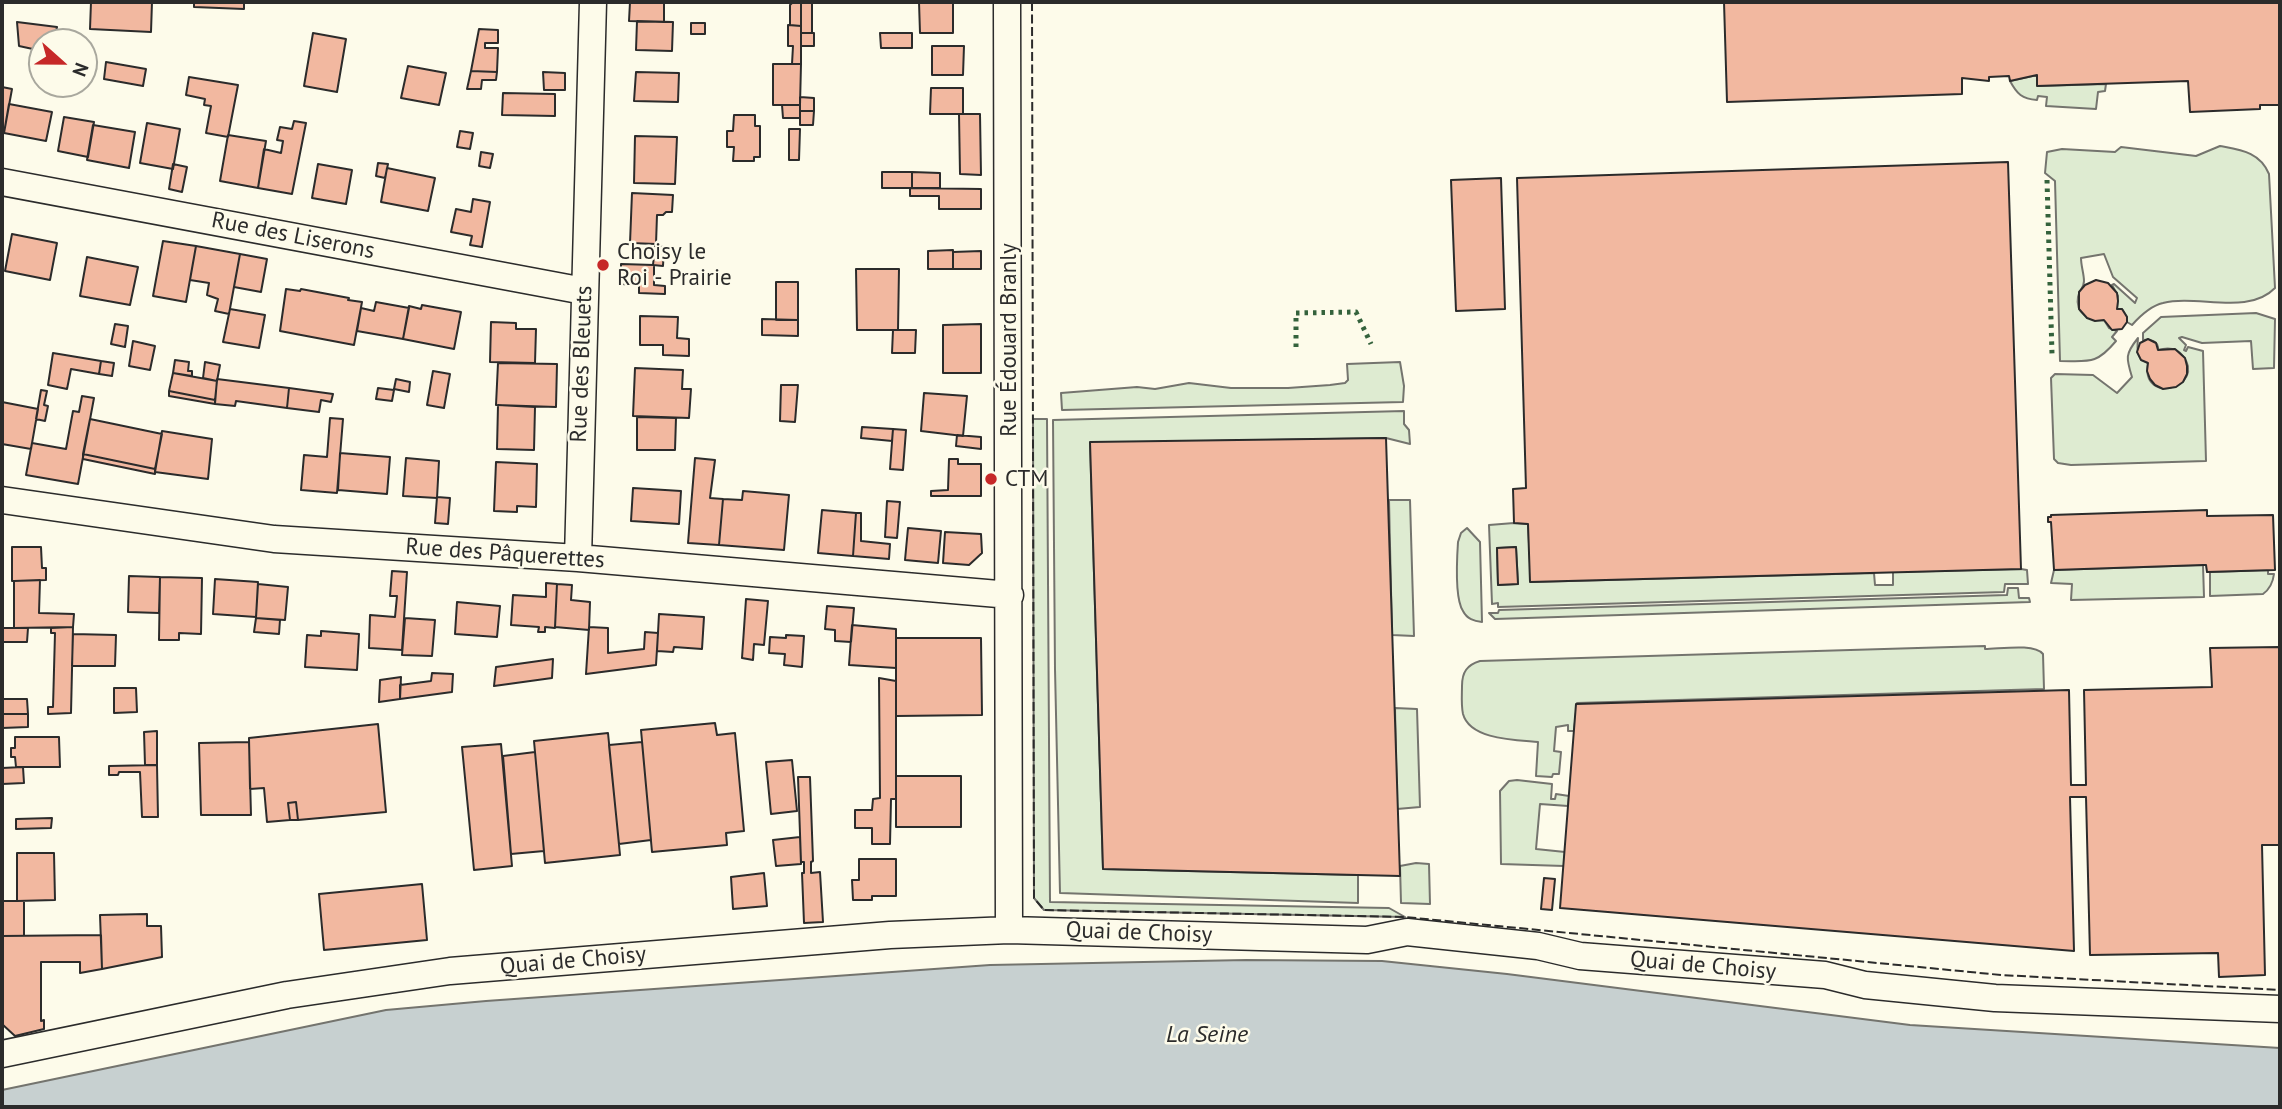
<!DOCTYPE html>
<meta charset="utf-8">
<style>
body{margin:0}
#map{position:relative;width:2282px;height:1109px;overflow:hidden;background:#fdfbea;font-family:"PT Sans",sans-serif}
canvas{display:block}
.frame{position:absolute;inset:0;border:4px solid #2b2b2b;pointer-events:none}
.north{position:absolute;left:28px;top:28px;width:70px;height:70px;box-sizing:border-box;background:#fdfbea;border:2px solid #a9a89e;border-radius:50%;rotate:111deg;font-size:19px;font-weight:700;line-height:28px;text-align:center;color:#2b2b2b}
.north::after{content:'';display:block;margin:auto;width:24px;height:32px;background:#c62828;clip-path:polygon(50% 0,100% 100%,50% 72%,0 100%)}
</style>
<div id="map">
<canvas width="2282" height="1109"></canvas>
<div class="frame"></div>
<div class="north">N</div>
</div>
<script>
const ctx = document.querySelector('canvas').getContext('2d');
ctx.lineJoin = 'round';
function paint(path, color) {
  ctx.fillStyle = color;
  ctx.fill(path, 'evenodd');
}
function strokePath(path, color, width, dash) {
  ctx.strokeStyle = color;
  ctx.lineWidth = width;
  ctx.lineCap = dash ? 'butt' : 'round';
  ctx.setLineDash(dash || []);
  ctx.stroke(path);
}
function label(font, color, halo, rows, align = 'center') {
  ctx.font = font + ' "PT Sans",sans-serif';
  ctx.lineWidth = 5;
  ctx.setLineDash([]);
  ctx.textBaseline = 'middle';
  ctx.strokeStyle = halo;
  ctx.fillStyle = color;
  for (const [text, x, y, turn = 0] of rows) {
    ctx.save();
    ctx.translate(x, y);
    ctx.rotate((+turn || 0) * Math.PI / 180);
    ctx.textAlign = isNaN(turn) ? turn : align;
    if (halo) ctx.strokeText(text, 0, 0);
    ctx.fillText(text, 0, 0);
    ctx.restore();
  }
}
const green = new Path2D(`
 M2037,75L2038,86L2106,84L2105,91L2098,92L2096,109L2046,106L2047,97L2038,96L2037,100C2022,99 2017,94 2010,81Z
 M2220,146C2241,150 2260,152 2269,174L2275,288C2248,316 2197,294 2163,303C2150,306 2140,316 2132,325L2127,322V317L2122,309H2117L2118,296L2112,285L2114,284L2135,303L2137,298L2113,277L2104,254L2081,258C2081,266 2084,274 2084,281C2084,288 2079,291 2078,297C2075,313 2090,322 2104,320L2109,328L2117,331L2112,337L2116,341C2096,365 2089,361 2060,361L2055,181L2045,173L2047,152L2062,149L2115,152L2121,147L2196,156Z
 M2256,313L2275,319L2274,368L2253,369L2251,341L2202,343L2182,337L2179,338L2186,345L2184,350L2186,351L2188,347L2203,351L2206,461L2071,465L2058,463L2054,459L2051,378L2055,374L2093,375L2117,393L2132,377C2126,358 2125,354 2138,338C2137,350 2136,357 2148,363C2140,406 2207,387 2183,356C2177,348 2168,347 2158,350C2159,341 2150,339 2143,340V333L2161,317Z
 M1400,362L1404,386L1403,402L1062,410L1061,393L1137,387L1155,389L1189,383L1231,388H1288L1330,385L1345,383L1348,380L1347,364Z
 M1404,411V424L1409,430L1410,444L1386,438L1090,443L1103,869L1358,875V903L1060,893L1055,669L1053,420Z
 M1033,419H1047L1050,902L1389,908L1405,917L1044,910L1034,898Z
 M1389,500H1410L1414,636L1392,635Z
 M1514,523L1528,524L1531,582L1874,573L1875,585H1893V572L2021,569L2027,570L2028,584H2005L2004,592L1498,607V603L1492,604L1489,525ZM1516,547L1518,584L1498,585L1497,548Z
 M1467,528L1480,542L1482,622C1474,621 1467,619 1463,611C1455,599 1457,557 1458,542L1461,533Z
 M2203,565L2204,597L2071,600L2072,584L2051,583L2054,570Z
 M2268,570V574H2274C2273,582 2270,589 2263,594L2210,596V572Z
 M2008,588H2018L2019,598H2029L2030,602L1495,619L1489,613H1498L1499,610L2007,595Z
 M1985,646V649C2000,649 2034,643 2043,654L2044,689L1577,703L1574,731H1568V725L1556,727L1554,751L1561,752L1559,774H1553L1552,777L1536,776L1538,742C1517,740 1470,740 1463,714C1461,705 1462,694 1462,686C1462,672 1467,665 1480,661Z
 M1395,708L1417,709L1420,807L1397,809Z
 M1517,780L1552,784L1551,799H1555L1556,794L1569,796L1568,806L1540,804L1536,849L1565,852L1564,866L1501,864L1500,791L1509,781Z
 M1416,863L1429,864L1430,904L1401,903L1400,866Z`);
paint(green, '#deebd1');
strokePath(green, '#74746e', 2);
const water = new Path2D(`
 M1246,960L1382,961L1507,974L1910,1025L2280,1048V1107H2V1090L386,1010L486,1001L990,965Z`);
paint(water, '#c7d0d0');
strokePath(water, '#74746e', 2);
const building = new Path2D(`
 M91,2H152L151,32L90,29Z
 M194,2H244V9L194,7Z
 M630,2H664V22L629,21Z
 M793,2H801V26L790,25V5Z
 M801,2H812V33H801Z
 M919,2H953V33H920Z
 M1724,2H2280V105H2260V109L2190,112L2188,81L2037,86V75L2010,81L2009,76L1989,77V81L1962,78V94L1727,102Z
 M637,21L673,22L672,51L636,50Z
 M17,22L57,27L54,42H42V51L19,46Z
 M691,23H705V34H691Z
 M788,25L801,26V64H792L793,46H788Z
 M479,29L498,30V43H485V48H498L497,72L471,71Z
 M313,33L346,39L337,92L304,86Z
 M801,33H814V46H801Z
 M880,33H912V48H881Z
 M932,46H964L963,75H932Z
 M106,62L146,69L143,86L104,79Z
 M773,64H801L800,105H773Z
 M408,66L446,73L439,105L401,98Z
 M471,71L497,72L496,80H482L481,89H467Z
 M543,72L565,73V90H544Z
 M636,72L679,73L678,102L634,101Z
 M189,77L238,85L228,137L206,133L211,106L204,105L205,99L186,95Z
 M2,87L12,89L4,133L2,132Z
 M931,88H963V114H930Z
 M503,93L555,94V116L502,115Z
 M800,97L814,98V111H800Z
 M9,104L52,112L46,141L4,133Z
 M782,105H800V118H783Z
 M800,111H814L813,125H800Z
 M959,114H980L981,175L960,174Z
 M734,115H755V126H760V157H754V161H733L734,147H727V131H733Z
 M64,117L94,122L88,157L58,151Z
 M294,121L306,123L292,194L258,188L264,149L281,153L283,141L277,140L280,127L292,129Z
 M147,123L180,129L173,169L140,163Z
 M93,125L135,132L129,168L87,160Z
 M789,129H800L799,160H789Z
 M460,131L473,133L470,149L457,147Z
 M228,135L266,141L258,188L220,181Z
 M635,136L677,137L675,184L634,183Z
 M481,152L493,154L490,168L479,166Z
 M2008,162L2021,569L1530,582L1528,524L1514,523L1513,489L1526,488L1517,178Z
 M378,163L388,164L385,178L376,176Z
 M173,164L187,167L182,192L169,189Z
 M318,164L352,170L346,204L312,198Z
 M387,168L435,178L428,211L381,202Z
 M882,172H912V188H882Z
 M912,172L940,173V188H912Z
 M1501,178L1505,309L1456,311L1451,180Z
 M910,188L981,189V209H939V196H910Z
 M632,193L673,195L672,212H666L663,215H657L656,244L630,243Z
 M473,199L490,202L482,247L470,245L472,236L451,232L456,209L471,212Z
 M12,234L57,243L50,280L5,271Z
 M163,241L196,246L186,302L153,296Z
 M196,246L240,254L229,314L215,311L218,299L207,295L209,283L190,280Z
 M655,246L664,247L663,266L653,265Z
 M953,250V269H928V251Z
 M981,251V269H953V252Z
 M240,254L267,259L261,292L234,287Z
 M87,257L138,267L130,305L80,296Z
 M621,264L654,265V285L665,286V294L639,293V285L621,284Z
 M856,269H899L898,330H857Z
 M2096,280L2108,283L2117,293L2118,301L2117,309H2122L2127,317V322L2122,329L2112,330L2104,320L2095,321L2087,318L2079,309V292L2085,285Z
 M776,282H798V320H776Z
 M286,289L300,291L301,289L349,298L348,300L362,302L354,345L280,331Z
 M376,302L409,308L403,339L357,331L361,308L374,311Z
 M422,305L461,312L454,349L403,339L409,306L421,309Z
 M230,309L265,315L259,348L223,342Z
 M640,316L678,317L677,338L689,339V356L663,355V345H640Z
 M762,319L798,320V336L762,335Z
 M491,322L516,323V329H536L535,363L490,362Z
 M115,324L128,326L125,347L111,344Z
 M981,324V373H943V325Z
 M893,330H916L915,353H892Z
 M2148,339L2156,343L2158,350L2175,349L2185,358L2187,366V374L2183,382L2176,387L2163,389L2155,385L2150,379L2147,371L2148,363L2141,360L2137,352L2140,343Z
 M133,341L155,346L150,370L129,366Z
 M53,353L101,361L99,374L71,369L67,389L48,385Z
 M175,360L189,362L188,371H192V376L173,373Z
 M101,361L114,363L112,376L99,374Z
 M205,362L220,365L217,381L203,378Z
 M498,363L557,364L556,407L496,405Z
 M635,368L683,370L682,389H691L689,418L633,416Z
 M433,371L450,374L444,408L427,405Z
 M173,373L217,381L215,400L169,391Z
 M217,379L289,388L287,408L236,401L235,406L215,404Z
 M396,379L410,382L409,392L394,389Z
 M781,385H798L795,422L780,421Z
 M289,388L333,394L331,402L321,400L319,412L287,408Z
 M378,388L394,390L392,401L376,399Z
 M41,390L47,391L44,405L48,406L45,421L36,419Z
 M169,391L215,400V404L169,396Z
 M924,393L967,396L963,436L921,431Z
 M82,396L94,398L78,484L26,475L32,443L66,449L73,411L79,412Z
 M2,402L38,409L31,449L2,444Z
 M498,405L535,407L534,450L497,449Z
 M637,417L676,418L675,450H637Z
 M330,418L343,419L337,493L301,490L304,455L327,457Z
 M90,419L162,434L155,469L83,454Z
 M862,427L893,429L892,441L861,438Z
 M893,429L906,430L903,470L890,469Z
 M162,431L212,439L208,479L155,472Z
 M957,435L981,437V449L956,446Z
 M1386,438L1400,876L1103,869L1090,442Z
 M340,453L390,457L387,494L338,490Z
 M83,454L155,469V474L83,459Z
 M406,458L439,461L437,498L403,496Z
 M695,458L715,460L710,498L723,499L719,545L688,543Z
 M949,459H958V464H981V496H931V491L948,490Z
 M496,462L537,464L536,507L517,506V512L494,511Z
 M633,488L681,491L679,524L631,521Z
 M743,491L789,495L784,550L719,545L723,499L742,500Z
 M437,497L450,498L448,524L435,523Z
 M887,501L900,502L897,538L885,537Z
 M822,510L856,513L853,556L818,553Z
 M2207,510V516L2273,515L2275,570L2207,572L2206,565H2203L2054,570L2051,522H2048V517H2051V515Z
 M856,513H861V541L890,544L889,559L853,556Z
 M908,528L941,531L938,563L905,560Z
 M945,532L981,534L982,553L969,565L943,563Z
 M12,547H41L42,568H46V580L12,581Z
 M1516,547L1518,584L1498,585L1497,548Z
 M392,571L407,572L402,650L369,648L370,615L395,617L397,596H390Z
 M129,576L160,577L159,613L128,612Z
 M160,577L202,578L201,634L179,633V640H159Z
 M215,579L258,582L256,617L213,614Z
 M40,580L39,613L74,614L73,627L14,628V581Z
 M546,583L557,584L555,628L545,627V632H538L539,627L511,625L513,595L546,597Z
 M258,584L288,587L285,620L256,618Z
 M557,584L572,585L571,600L590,602L589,630L555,627Z
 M746,599L768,601L764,645L754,644L753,660L742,658Z
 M457,602L500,606L497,637L455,634Z
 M827,606L854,608L851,642L835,641V630L825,629Z
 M659,614L704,617L702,649L674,647L673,652L657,651Z
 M256,618L280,620L279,634L254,632Z
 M405,618L435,620L432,656L402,655Z
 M852,625L896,629V668L849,665Z
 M73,627L71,713L48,714V707H53L55,633H51V628Z
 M589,627L608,628V653L644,649L645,632L658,633L656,665L586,674Z
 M2,628H28L27,642H2Z
 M321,631L359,634L357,670L305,667L307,635L321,636Z
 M73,634L116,635L115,666H72Z
 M786,635L804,636L802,667L784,665L785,654L769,653L770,637L786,638Z
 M896,638H981L982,715L896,716Z
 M2280,647V845H2262L2265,975L2219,977L2218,953L2090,955L2086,797H2070L2074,951L1560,908L1576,704L2069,690L2071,785H2086L2084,690L2212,687L2210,648Z
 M553,659L552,678L494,686L496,667Z
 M432,673L453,674L452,692L400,699V685L431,681Z
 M401,677L400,699L379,702L380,680Z
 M879,678L896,681V799H891L890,844H872V828H855V810H872L873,799L880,798Z
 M114,688H136L137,712L114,713Z
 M2,699H27L28,714H2Z
 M2,714H28V727L2,728Z
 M715,723L717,735L735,733L744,831L726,833L727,845L652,852L641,730Z
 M378,724L386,812L298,820L296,802L288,803L290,820L267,822L264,788L250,789L249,738Z
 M157,731V765H145L144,732Z
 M608,733L620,855L545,863L534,741Z
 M15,737H59L60,767H16L15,757H11V748H15Z
 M249,742L251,815H201L199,743Z
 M642,742L651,840L619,844L609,745Z
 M501,744L512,866L474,870L462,747Z
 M535,752L544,851L511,854L503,756Z
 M792,760L797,811L771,814L766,762Z
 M157,765L158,817H142L140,772H119L118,775H109V766Z
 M23,767L24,783L2,784V768Z
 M896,776H961V827H896Z
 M798,777H810L813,861L811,862V873L820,872L823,922L804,923L802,873H804V862H801Z
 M296,802L298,820H290L288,803Z
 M52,818L51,828L16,829V819Z
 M800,837L801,864L776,866L773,840Z
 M17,853H54L55,900L17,901Z
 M859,859H896V896H872V900H853L852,880H859Z
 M764,873L767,906L733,909L731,877Z
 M1544,878L1555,879L1552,910L1541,909Z
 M422,884L427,940L324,950L319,894Z
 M2,901H24V936H2Z
 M147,914V926H161L162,957L102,969L100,915Z
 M101,935L102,969L80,973V962H41V1021L44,1020V1029L15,1036L2,1024V936Z`);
paint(building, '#f2b8a0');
strokePath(building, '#2b2b2b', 2);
const minor = new Path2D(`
 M1007,2L1009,930
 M2,182L584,291
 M2,500L274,539L578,558L1010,595
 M578,558L593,2
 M2,1054L287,995L450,971L890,935L1009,930L1367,940L1407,932L1538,946L1580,956L1825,975L1865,985L1995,998L2280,1009`);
strokePath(minor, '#2b2b2b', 29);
strokePath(minor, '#fdfbea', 26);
strokePath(new Path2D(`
 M2047,180L2052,354
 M1296,347V313L1356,312L1371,344`), '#34623c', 5, [3.5, 5]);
strokePath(new Path2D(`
 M1032,2L1034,898L1044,910L1405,917L2001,975L2280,990`), '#2b2b2b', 2, [9, 3.5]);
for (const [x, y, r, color] of [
 [603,265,7,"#c62828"],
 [991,479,7,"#c62828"]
]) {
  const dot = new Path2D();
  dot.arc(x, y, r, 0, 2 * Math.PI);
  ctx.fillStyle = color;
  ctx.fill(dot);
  strokePath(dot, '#fdfbea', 2.5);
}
label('23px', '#2b2b2b', '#fdfbea', [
 ["Rue des Liserons",293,236,11],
 ["Rue Édouard Branly",1009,340,-90],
 ["Rue des Bleuets",582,364,-88],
 ["Rue des Pâquerettes",505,554,4],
 ["Quai de Choisy",1139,933,2],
 ["Quai de Choisy",573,961,-5],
 ["Quai de Choisy",1703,966,5]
]);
label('23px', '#2b2b2b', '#fdfbea', [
 ["Choisy le",617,252],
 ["Roi - Prairie",617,278],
 ["CTM",1005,479]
], 'left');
label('italic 24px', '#2b2b2b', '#fdfbea', [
 ["La Seine",1207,1035]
]);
</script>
